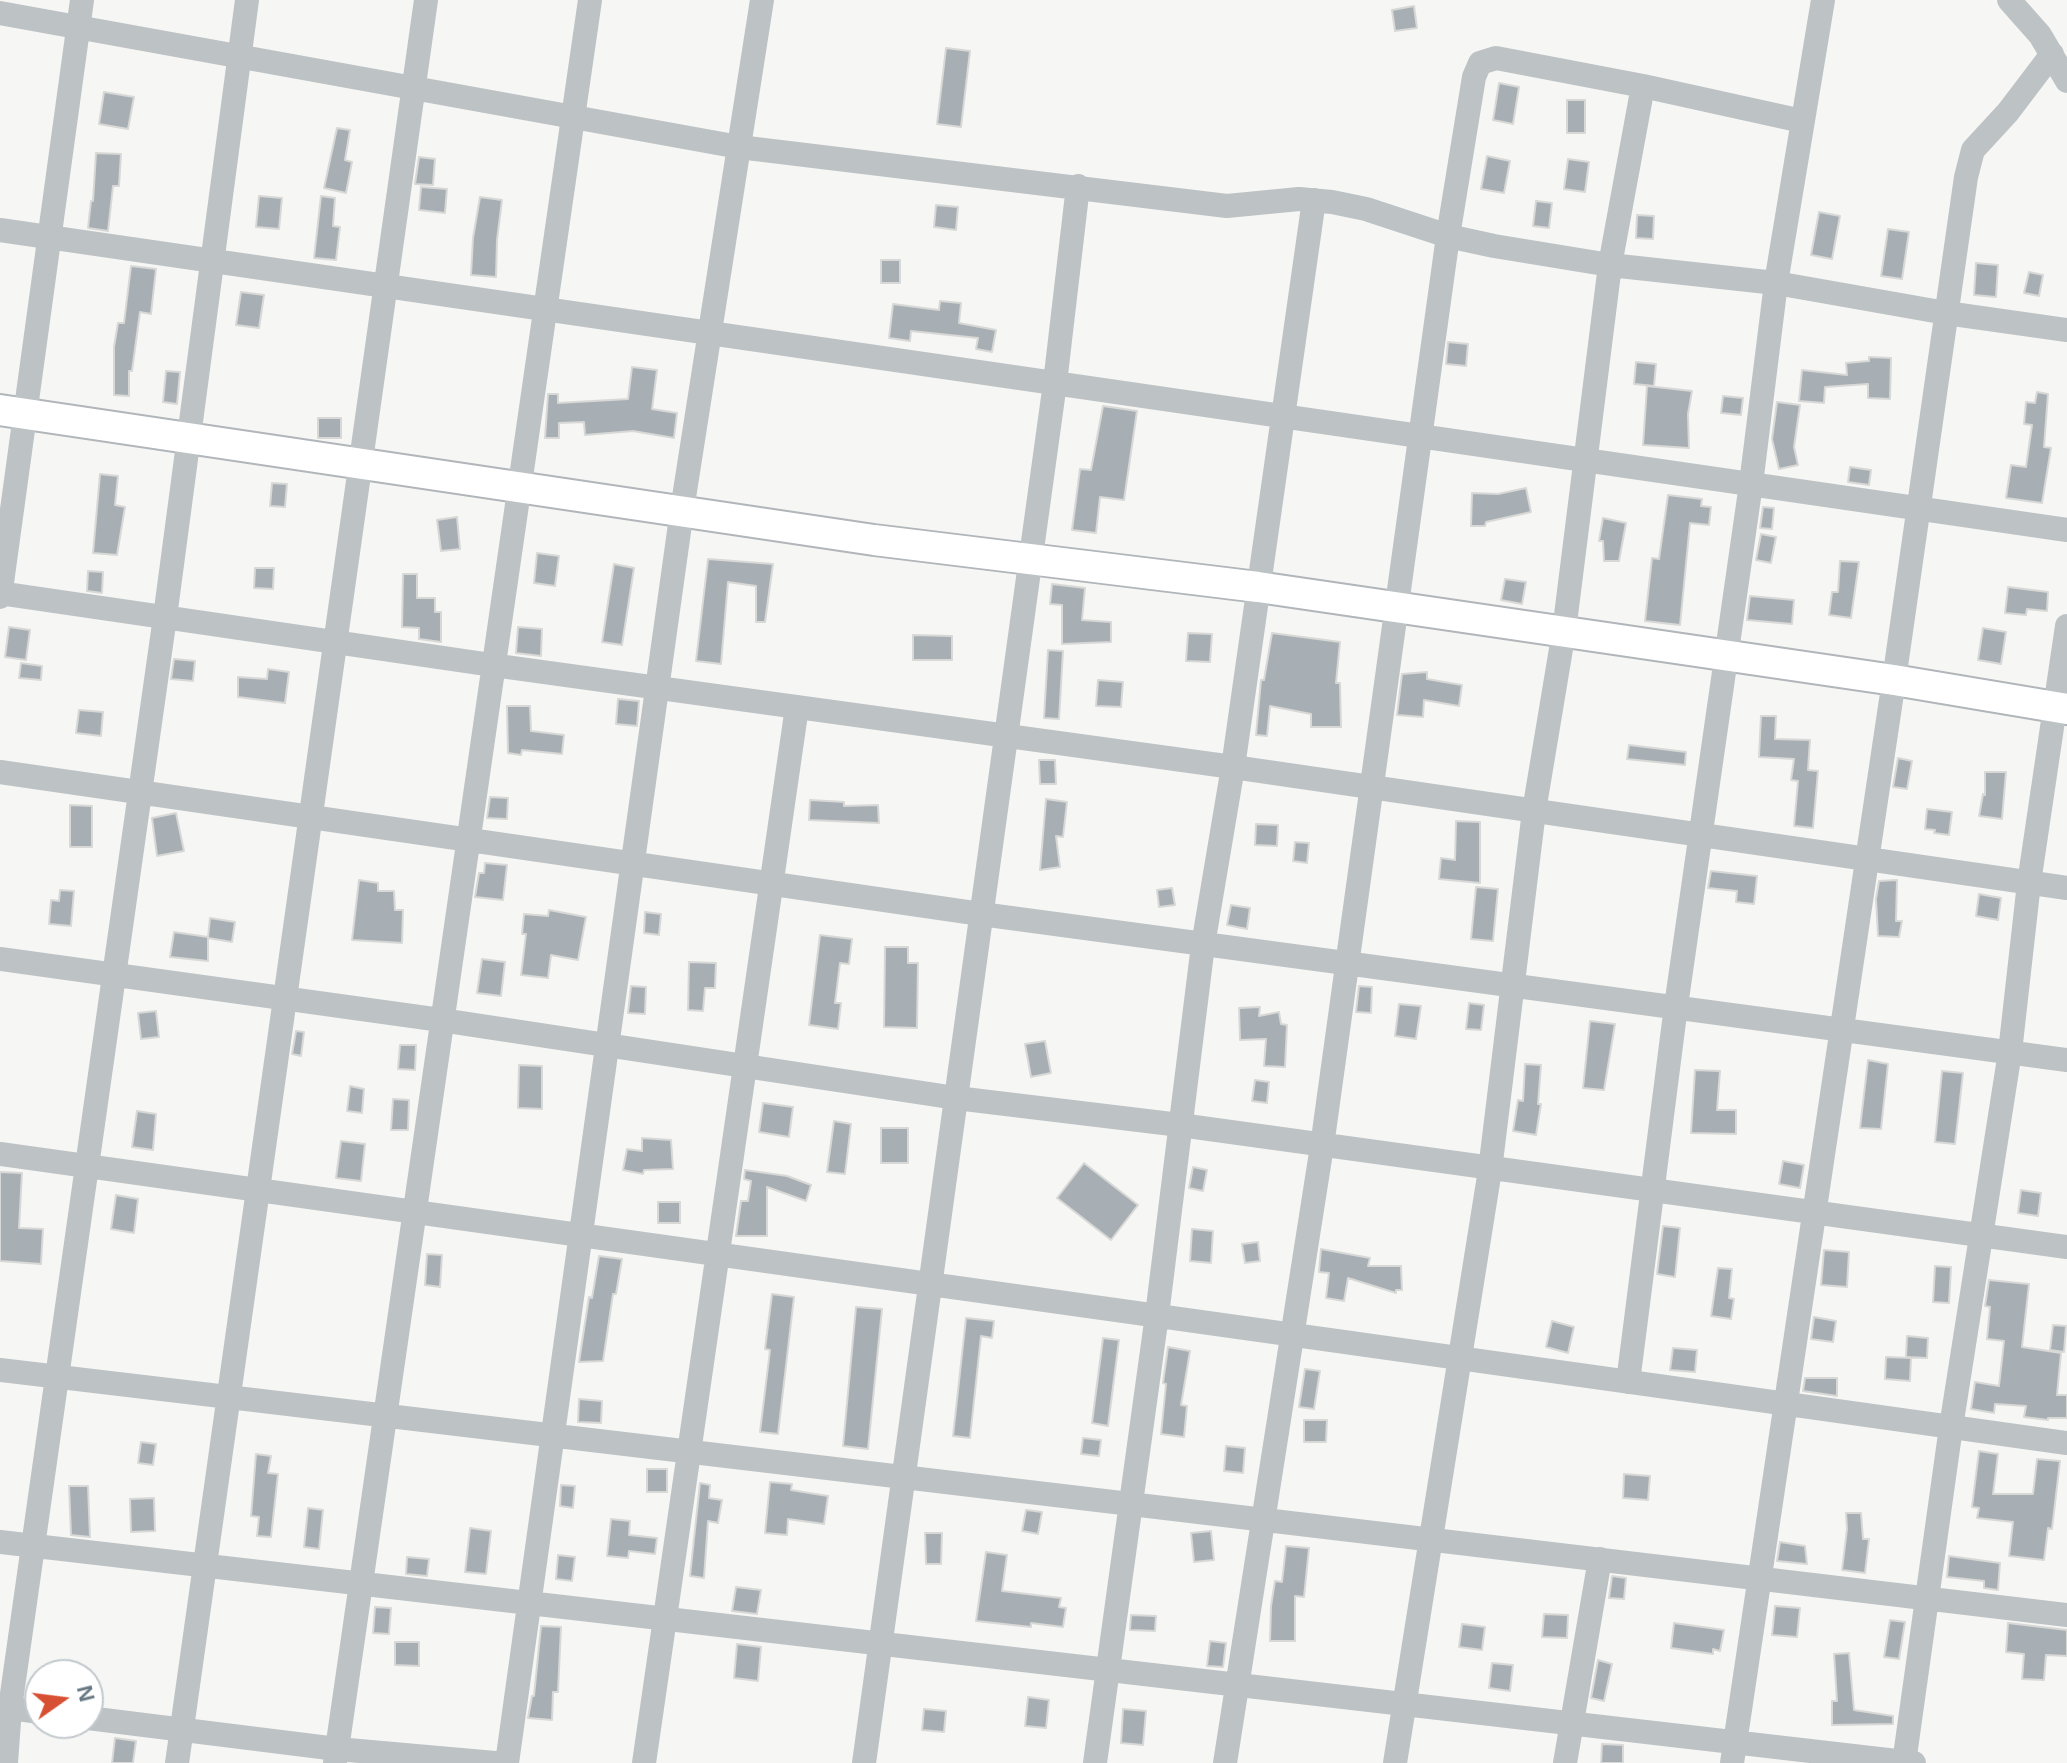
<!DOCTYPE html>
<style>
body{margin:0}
#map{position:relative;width:2067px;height:1763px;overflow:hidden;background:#f6f6f4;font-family:Arial,sans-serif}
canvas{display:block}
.north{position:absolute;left:24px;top:1659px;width:80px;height:80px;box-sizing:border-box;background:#fff;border:2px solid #c2c9cd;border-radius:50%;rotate:76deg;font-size:22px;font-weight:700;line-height:32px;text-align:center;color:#677883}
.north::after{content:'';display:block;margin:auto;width:28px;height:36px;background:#d75033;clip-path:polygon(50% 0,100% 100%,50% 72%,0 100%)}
</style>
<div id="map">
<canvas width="2067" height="1763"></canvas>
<div class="north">N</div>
</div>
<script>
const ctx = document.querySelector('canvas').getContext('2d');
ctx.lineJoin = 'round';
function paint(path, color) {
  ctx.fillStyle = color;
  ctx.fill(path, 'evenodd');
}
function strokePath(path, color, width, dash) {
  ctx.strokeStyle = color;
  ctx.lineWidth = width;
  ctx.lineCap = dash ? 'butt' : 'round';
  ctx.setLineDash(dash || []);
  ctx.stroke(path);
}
const building = new Path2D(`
 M1414,6L1417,28L1395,31L1392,10Z
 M946,48L970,51L961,127L937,124Z
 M1499,83L1519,87L1513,124L1493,120Z
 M104,92L134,97L128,129L99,124Z
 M1567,100H1585V133H1567Z
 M337,128L350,130L345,160L352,162L346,193L324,188Z
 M96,153L121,154L119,186H113L108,231L88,228L91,201H93Z
 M1487,156L1510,161L1504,193L1481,189Z
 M419,157L435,159L433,185L415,184Z
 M1568,159L1589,162L1585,192L1564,189Z
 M421,187L447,189L445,213L419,210Z
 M259,196L282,198L279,229L256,227Z
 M321,196L335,198L333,226L340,227L336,260L314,258Z
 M480,197L502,200L497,240L496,277L471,275L473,238Z
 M1536,201L1552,203L1549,228L1533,226Z
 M936,205L958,207L956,230L934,227Z
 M1819,212L1840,216L1832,259L1811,255Z
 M1637,215L1654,216L1653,239L1636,238Z
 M1888,229L1909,232L1902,279L1881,276Z
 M881,260H900V283H881Z
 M1976,263L1998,265L1996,297L1974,295Z
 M131,266L156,269L151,314L140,312L132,371H129V396L114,395V347L118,323H124Z
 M2029,272L2043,275L2039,296L2024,293Z
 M241,292L264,295L259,328L236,325Z
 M940,301L961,303L959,323L996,330L992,352L976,349L978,338L911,331L910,341L889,338L893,304L939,310Z
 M1448,342L1468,344L1466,366L1446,364Z
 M1869,357L1891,358L1890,399L1868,398V384L1825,387L1824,403L1799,401L1802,370L1847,375L1846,363L1869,361Z
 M1636,362L1656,364L1654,386L1634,384Z
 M632,367L657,370L652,409L677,413L674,438L633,431L585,435L584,422L559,423V438H545L548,394H558V403L628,399Z
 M166,371L180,372L177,404L163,402Z
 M1647,386L1692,391L1688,414L1689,448L1643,445Z
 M2037,392L2048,394L2044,447L2051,448L2042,503L2006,498L2011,465L2026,467L2032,425L2024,424L2026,402L2035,403Z
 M1723,396L1743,398L1741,415L1721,413Z
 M1777,402L1800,405L1794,447L1798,465L1779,469L1772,439Z
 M1103,406L1137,411L1124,500L1100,497L1096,533L1072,530L1080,469L1091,470Z
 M318,418H341V438H318Z
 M1850,467L1871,470L1869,485L1848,482Z
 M100,474L118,476L115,505L125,507L117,555L93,553Z
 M272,483L287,484L285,507L270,506Z
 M1526,488L1531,512L1486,522L1485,526H1471L1472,493L1498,494Z
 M1668,495L1702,499L1701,506L1711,507L1709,525L1690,523L1680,625L1645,621L1652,558L1659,559Z
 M1763,507L1774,508L1772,529L1760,528Z
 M457,517L460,549L441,551L437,520Z
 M1603,518L1626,523L1619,561H1604L1603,541H1599Z
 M1761,534L1776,537L1771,563L1756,560Z
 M537,553L559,556L555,586L534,583Z
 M708,559L773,564L765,622H756V586L728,582L721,664L696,661Z
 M1840,561L1859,562L1851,618L1829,615L1832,592H1838Z
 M614,564L634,568L622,645L602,642Z
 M255,568H274L273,589L254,588Z
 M88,571L103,572L102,593L87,591Z
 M403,574H417V598H435V612H441V642L419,639V628L402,627Z
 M1505,579L1526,582L1522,604L1501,600Z
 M1052,584L1085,588L1082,620L1111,622V642L1062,644V605L1050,604Z
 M2008,587L2048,592L2047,611L2027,609L2026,615L2005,613Z
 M1750,596L1794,600L1792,624L1747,620Z
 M9,627L30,630L26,660L5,657Z
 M518,627L542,629L541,656L516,653Z
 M1983,628L2006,632L2001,664L1978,660Z
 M1188,633L1212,634L1210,662L1186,661Z
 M1272,633L1340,642L1336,683H1340L1341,727H1311V714L1270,706L1267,736L1256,735L1261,680H1264Z
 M913,635L952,636V660H913Z
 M1048,650L1063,651L1059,719L1044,718Z
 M174,659L195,661L193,681L171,679Z
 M21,663L42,666L41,680L19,678Z
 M268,669L289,672L285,703L238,697V677L267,679Z
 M1427,672V679L1462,685L1459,706L1424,700L1423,717L1397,715L1402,674Z
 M1098,680L1123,682L1121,707L1096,706Z
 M618,699L639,701L637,726L616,724Z
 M507,706H530L531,731L564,735L562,754L522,750L521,755L508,753Z
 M79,710L103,712L101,736L76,733Z
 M1761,716H1776L1775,739L1810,740L1808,770L1818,771L1813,828L1794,826L1798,781L1791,780L1794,759L1759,757Z
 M1629,745L1686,752L1685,765L1627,759Z
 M1898,758L1912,761L1907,789L1893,787Z
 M1039,760H1055L1056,784H1040Z
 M1985,772H2006L2002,819L1979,816L1983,794L1985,795Z
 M490,797L508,798L507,819L487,818Z
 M1046,799L1067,802L1063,837L1056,836L1060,867L1040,870Z
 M810,800L844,802V806L878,805L879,823L809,820Z
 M70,805L92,806V847H70Z
 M1927,809L1952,812L1949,835L1934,833L1935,830L1925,829Z
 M176,813L184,851L157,856L152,818Z
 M1456,821L1480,822V883L1439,879L1441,858L1455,860Z
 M1256,824L1278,825L1277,846L1255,845Z
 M1295,842L1309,843L1307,863L1293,861Z
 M485,863L507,865L503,900L475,897L479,873H484Z
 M1711,871L1757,876L1754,904L1736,902L1737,891L1708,888Z
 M359,880L378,883V891H394L395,910H403L402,943L352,940Z
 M1897,880L1896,921H1902L1899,937L1878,936L1876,899L1879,881Z
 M1476,887L1498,889L1493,941L1471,939Z
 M1172,888L1175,905L1159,907L1157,890Z
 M60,890L74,891L71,926L49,924L51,900L59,901Z
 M1979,894L2001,898L1998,920L1976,916Z
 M1231,905L1250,908L1247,929L1227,925Z
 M549,910L586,917L578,960L551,955L548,978L521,975L526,934H522L524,914L548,916Z
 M645,912L661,914L659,935L644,933Z
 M210,918L235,922L232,942L208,938V961L170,957L174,932L208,937Z
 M820,935L852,939L849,964L840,963L835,1003H841L838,1029L809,1025Z
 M885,947H908V963H918L917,1028L884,1027Z
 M482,959L505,962L501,996L477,993Z
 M689,962L716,963L715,988H705L703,1011L688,1010Z
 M631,986L646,987L645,1014L628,1013Z
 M1359,986L1372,987L1371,1013L1356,1012Z
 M1469,1003L1484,1005L1481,1030L1466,1029Z
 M1399,1004L1421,1006L1416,1039L1395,1036Z
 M1260,1007L1259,1016L1279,1012L1281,1024L1287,1025L1285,1067L1264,1066L1266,1039L1240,1040L1239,1008Z
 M156,1011L159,1037L141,1039L138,1013Z
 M1590,1021L1615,1024L1604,1090L1583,1088Z
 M296,1031L304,1032L301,1056L292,1054Z
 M1045,1041L1051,1073L1031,1077L1025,1044Z
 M400,1045H416L415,1070L398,1069Z
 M1868,1060L1888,1064L1881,1129L1860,1128Z
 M1525,1064L1541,1065L1538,1104H1541L1536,1135L1513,1131L1518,1100L1523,1101Z
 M519,1065L542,1066V1109L518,1108Z
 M1695,1070L1720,1071L1717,1110H1736V1134L1691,1133Z
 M1942,1071L1963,1073L1955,1144L1935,1142Z
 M1255,1080L1269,1082L1267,1103L1252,1101Z
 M350,1086L364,1089L362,1113L347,1111Z
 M393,1099L409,1100L408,1130H391Z
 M763,1103L793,1107L789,1137L759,1132Z
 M137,1111L156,1114L153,1150L132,1147Z
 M834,1121L851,1124L845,1174L827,1172Z
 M881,1128H908V1163H881Z
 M642,1138L671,1140L673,1169L644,1170L643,1174L623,1170L627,1149L642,1151Z
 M341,1141L365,1144L361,1181L336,1178Z
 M1783,1161L1804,1165L1800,1188L1779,1184Z
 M1084,1163L1138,1205L1111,1240L1057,1198Z
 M1193,1167L1207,1170L1203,1191L1189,1188Z
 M745,1170L787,1176L811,1185L806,1201L767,1187V1236H736L741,1201H748L751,1181L744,1179Z
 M0,1172L22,1173L19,1228L43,1229L41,1264L0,1261Z
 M2021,1190L2041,1193L2038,1216L2018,1213Z
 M116,1195L138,1199L134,1233L111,1229Z
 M658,1202H680V1223H658Z
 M1663,1226L1680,1228L1675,1277L1657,1274Z
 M1192,1229L1213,1231L1211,1263L1190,1261Z
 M1258,1242L1260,1261L1245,1263L1242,1244Z
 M1321,1249L1370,1258L1368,1266H1401L1402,1290H1396V1293L1348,1278L1344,1301L1326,1298L1329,1273L1319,1272Z
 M1824,1250L1849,1252L1847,1287L1821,1285Z
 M427,1254L442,1255L440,1287L425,1285Z
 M599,1256L622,1259L616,1294H613L603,1361L579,1362L589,1297L592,1298Z
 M1935,1266L1951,1267L1949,1303L1933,1302Z
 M1718,1268L1732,1269L1729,1298L1734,1299L1731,1319L1711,1316Z
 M1989,1280L2029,1284L2022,1347L2061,1353L2057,1395H2067V1418H2048V1420L2024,1417L2026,1406L1995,1404L1994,1413L1971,1409L1975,1382L1999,1386L2004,1341L1987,1339L1990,1307L1985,1306Z
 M772,1294L794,1297L778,1434L760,1432L770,1350L765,1349Z
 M856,1307L882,1309L868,1449L843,1446Z
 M1814,1317L1836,1321L1833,1342L1811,1339Z
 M966,1318L994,1321L992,1338L981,1336L970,1438L953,1436Z
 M1552,1321L1574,1327L1568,1353L1546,1347Z
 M2053,1325L2066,1326L2064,1352L2050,1350Z
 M1907,1336L1928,1338L1927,1358L1906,1357Z
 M1103,1338L1119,1340L1108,1426L1092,1423Z
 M1168,1347L1190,1351L1181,1405L1187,1406L1184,1437L1161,1434L1166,1384L1163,1383Z
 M1673,1348L1697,1350L1695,1372L1670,1370Z
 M1886,1357L1911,1358L1910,1381L1885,1379Z
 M1305,1369L1320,1371L1314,1409L1299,1407Z
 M1805,1378H1837V1396L1803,1391Z
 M579,1399L602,1401L601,1423L578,1422Z
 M1304,1420H1327L1326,1442H1304Z
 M1083,1438L1101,1440L1099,1456L1081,1454Z
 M141,1442L156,1444L153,1465L138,1463Z
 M1226,1446L1245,1448L1243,1473L1224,1471Z
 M1979,1451L1998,1454L1993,1494H2033L2037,1459L2060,1461L2052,1529L2048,1528L2044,1560L2009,1556L2013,1522L1977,1518L1979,1508L1972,1507Z
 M256,1454L271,1456L268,1473L278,1474L271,1537L257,1536L259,1517L251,1516Z
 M647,1469H667V1492H647Z
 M1624,1474L1650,1476L1648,1500L1623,1498Z
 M770,1482L792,1484L791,1490L828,1496L824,1524L788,1519L787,1535L765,1533Z
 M700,1483L710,1485L709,1498L722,1500L718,1523L708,1521L704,1578L690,1576Z
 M561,1485L575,1486L573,1508L560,1506Z
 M69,1486H88L90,1537L71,1535Z
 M154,1498L155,1531L131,1532L130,1499Z
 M308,1508L323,1510L319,1549L304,1547Z
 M1026,1510L1042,1512L1038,1534L1022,1531Z
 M1846,1513H1861L1863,1539H1869L1865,1573L1842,1570L1847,1529Z
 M611,1519L630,1521L629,1535L657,1538L655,1554L629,1551L628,1558L607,1556Z
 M470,1528L491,1531L486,1574L465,1572Z
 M1211,1531L1214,1560L1194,1562L1191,1533Z
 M925,1533H942L941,1564H926Z
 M1780,1542L1805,1546L1807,1564L1777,1561Z
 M1286,1546L1309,1548L1304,1597L1295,1596V1641H1270L1271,1606L1275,1581L1282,1582Z
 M986,1552L1007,1555L1002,1591L1061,1598L1059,1607L1066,1608L1063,1627L1031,1623V1627L976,1621Z
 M558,1555L575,1557L572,1581L556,1579Z
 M1949,1556L2000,1563L1998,1590L1984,1588V1581L1947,1577Z
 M407,1557L429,1559L427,1576L406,1574Z
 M1612,1576L1626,1578L1624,1599L1609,1598Z
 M736,1587L761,1590L757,1614L732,1611Z
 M1775,1606L1800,1608L1797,1637L1772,1635Z
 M375,1607L391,1608L389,1634L373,1633Z
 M1544,1614L1568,1615L1567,1638L1542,1637Z
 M1131,1615L1156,1616L1155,1631L1130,1630Z
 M1890,1620L1905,1622L1899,1659L1884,1657Z
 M1674,1623L1724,1630L1720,1651L1713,1649V1654L1671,1648Z
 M2008,1623L2067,1630V1656L2046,1655L2044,1680L2022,1679L2024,1654L2006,1652Z
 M1462,1624L1485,1627L1482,1650L1459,1647Z
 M541,1626L561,1627L558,1692H553L552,1720L528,1718L532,1696H534Z
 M1210,1641L1226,1643L1223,1667L1207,1666Z
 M395,1642H419V1666L395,1665Z
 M737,1644L761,1647L758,1681L734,1678Z
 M1849,1653L1854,1710L1893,1716V1724L1832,1725V1701H1837L1834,1654Z
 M1598,1660L1612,1664L1604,1701L1591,1698Z
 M1492,1663L1513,1665L1510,1691L1489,1688Z
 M1028,1697L1049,1700L1046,1728L1025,1726Z
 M924,1709L946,1711L944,1732L922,1730Z
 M1123,1709L1146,1711L1143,1745L1121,1743Z
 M115,1738L136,1741L133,1763H112Z
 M1602,1744L1623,1745V1763H1601Z`);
paint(building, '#a7afb4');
strokePath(building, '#d8d8d6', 2);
const major = new Path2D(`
 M0,410L874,540L1258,587L1894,680L2067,709`);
strokePath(major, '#b1b6ba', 34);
strokePath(new Path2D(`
 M2009,0L2040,35L2067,81
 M0,13L739,147L1227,206L1299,199L1332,202L1366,209L1448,236L1494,246L1610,265L1776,283L1946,313L2067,330
 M0,230L2067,530
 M0,593L492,665L1233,767L2067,888
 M0,597L82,0
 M0,772L981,914L2067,1060
 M0,959L441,1020L956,1098L1180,1125L2067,1247
 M0,1154L2067,1443
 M0,1370L2067,1615
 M1628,1382L1676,1006L1751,484L1776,283L1823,0
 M0,1542L1914,1763
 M0,1707L40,1712
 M88,1718L337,1749L495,1763
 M6,1763L10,1708L165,617L247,0
 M177,1763L426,0
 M335,1763L590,0
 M507,1763L682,510L762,0
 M644,1763L797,707
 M864,1763L1055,383L1078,186
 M1095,1763L1157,1315L1203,945L1233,767L1314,200
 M1225,1763L1322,1146L1448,236L1474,77L1480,63L1496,58L1643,86L1802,121
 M1395,1763L1490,1170L1534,811L1564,631L1610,265L1643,86
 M1565,1763L1600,1559
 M1732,1763L1894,680L1966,177L1973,150L2008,112L2052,54
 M1904,1763L1951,1427L2010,1052L2029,883L2067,626`), '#bdc2c5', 24);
strokePath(major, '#fff', 30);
</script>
